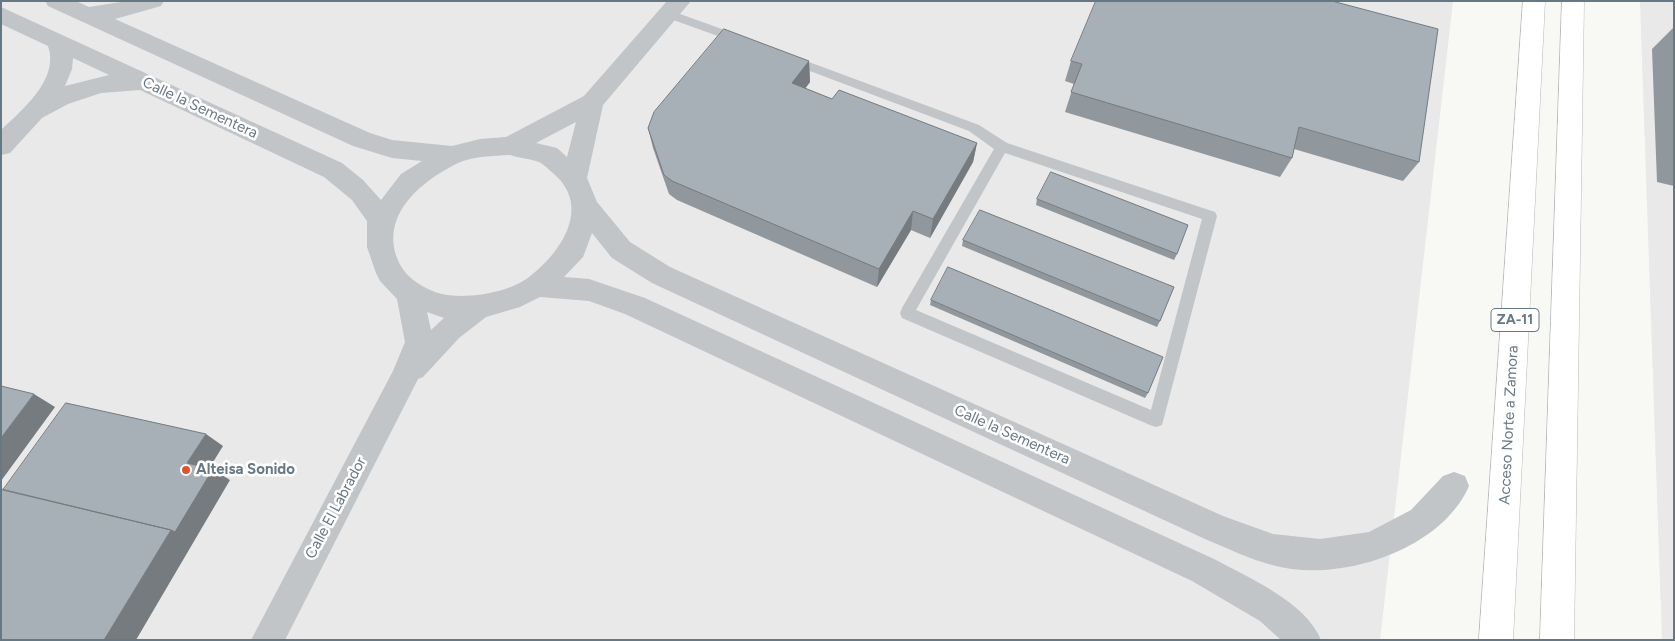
<!DOCTYPE html>
<style>
body{margin:0}
#map{position:relative;width:1675px;height:641px;overflow:hidden;background:#f8f8f5;font-family:Figtree,sans-serif}
canvas{display:block}
.frame{position:absolute;inset:0;border:2px solid #677885;pointer-events:none}
</style>
<div id="map">
<canvas width="1675" height="641"></canvas>
<div class="frame"></div>
</div>
<script>
const ctx = document.querySelector('canvas').getContext('2d');
ctx.lineJoin = 'round';
function paint(path, color) {
  ctx.fillStyle = color;
  ctx.fill(path, 'evenodd');
}
function strokePath(path, color, width, dash) {
  ctx.strokeStyle = color;
  ctx.lineWidth = width;
  ctx.lineCap = dash ? 'butt' : 'round';
  ctx.setLineDash(dash || []);
  ctx.stroke(path);
}
function label(font, color, halo, rows, align = 'center') {
  ctx.font = font + ' Figtree,sans-serif';
  ctx.lineWidth = 5;
  ctx.setLineDash([]);
  ctx.textBaseline = 'middle';
  ctx.strokeStyle = halo;
  ctx.fillStyle = color;
  for (const [text, x, y, turn = 0] of rows) {
    ctx.save();
    ctx.translate(x, y);
    ctx.rotate((+turn || 0) * Math.PI / 180);
    ctx.textAlign = isNaN(turn) ? turn : align;
    if (halo) ctx.strokeText(text, 0, 0);
    ctx.fillText(text, 0, 0);
    ctx.restore();
  }
}
paint(new Path2D(`
 M1,1H1453L1380,640H1Z
 M1640,1H1674V640H1662Z`), '#e8e9e8');
const highway = new Path2D(`
 M1523,1H1545L1513,640H1479Z
 M1562,1H1584L1574,640H1540Z`);
strokePath(highway, '#b4b8bb', 1);
paint(new Path2D(`
 M669,10L744,37L746,40L740,44L665,17L663,14L665,11Z
 M790,55L979,125L1007,143L1215,212L1217,216L1162,425L1156,427L1150,425L902,318L900,313L902,308L994,149L969,131L786,62L784,59L786,56ZM1005,153L1202,219L1151,410L916,310Z`), '#c1c5c8');
paint(new Path2D(`
 M45,1H76L89,7L127,1H164L161,6L115,19L370,133L392,140L452,146L480,139L506,137L584,96L667,1H691L603,105L587,178L597,202L630,242L670,267L1223,516L1273,534L1320,539L1369,532L1411,510L1443,476L1454,472L1465,476L1469,486C1441,551 1337,584 1272,565C1249,559 1227,548 1205,539L652,283L612,258L592,233L583,257L564,277L589,279L645,298L1214,559C1249,578 1306,602 1321,640H1281L1260,621L1192,581L625,314L589,301L540,297L520,307L486,317L459,338L423,377L418,379L285,640H251L393,371L405,342L397,299L380,281L376,273L367,247V221L352,200L324,177L140,90L101,93L68,104L42,118L10,153L1,155V130C22,110 60,79 48,46L1,24V7L342,163L363,180L381,200L401,174L422,161L392,158L353,146L48,6ZM73,58L109,75L65,86L72,69ZM576,122L567,157L557,148L536,143ZM510,155C519,158 531,159 539,162C545,165 550,171 554,174C592,207 561,253 529,277C507,294 460,301 435,292C418,285 403,275 397,258C381,213 422,181 458,163C473,156 493,156 510,155ZM427,312L444,318L431,330Z`), '#c1c5c8');
paint(highway, '#fff');
paint(new Path2D(`
 M1673,28L1674,29V186L1657,182L1652,49Z
 M809,61L810,82L805,88L832,99L977,143L973,162L930,238L911,230L877,287L677,200L669,194L653,148L648,128Z
 M1071,61L1419,162L1403,181L1294,149L1292,158L1280,177L1065,112L1074,84L1065,81Z
 M1037,199L1177,254L1174,260L1036,205Z
 M963,240L1160,321L1157,327L962,246Z
 M931,300L1148,393L1145,398L930,305Z`), '#90979d');
paint(new Path2D(`
 M809,61L810,82L794,104L792,83Z
 M977,143L973,162L930,238L933,219Z
 M913,211L911,230L877,287L879,269Z
 M34,394L55,407L1,481V438Z
 M206,434L223,446L205,475L187,463Z
 M213,469L230,480L136,640H104L171,530Z`), '#757b7f');
const building = new Path2D(`
 M1096,1H1332L1438,29L1419,162L1299,127L1292,158L1071,92L1082,64L1071,61Z
 M724,29L809,61L792,83L832,99L839,90L977,143L933,219L913,211L879,269L672,181L664,175L648,128L654,112Z
 M1051,172L1188,225L1177,254L1037,199Z
 M980,210L1174,287L1160,321L963,240Z
 M948,267L1163,357L1148,393L931,300Z
 M1,386L34,394L1,438Z
 M66,403L206,434L187,463L213,469L175,532L171,530L3,490Z
 M1,489L171,530L104,640H1Z`);
paint(building, '#a7b0b6');
strokePath(building, '#757b7f', 1);
for (const [x, y, r, color] of [
 [186,470,5,"#de532e"]
]) {
  const dot = new Path2D();
  dot.arc(x, y, r, 0, 2 * Math.PI);
  ctx.fillStyle = color;
  ctx.fill(dot);
  strokePath(dot, '#fff', 2);
}
for (const [x, y, w] of [
 [1515,320,48]
]) {
  const box = new Path2D();
  box.roundRect(x - w / 2, y - 11.5, w, 23, 4);
  ctx.fillStyle = '#fff';
  ctx.fill(box);
  strokePath(box, '#677885', 1);
}
label('bold 14px', '#677885', null, [
 ["ZA-11",1515,320]
]);
label('15px', '#677885', '#fff', [
 ["Calle la Sementera",200,108,25],
 ["Acceso Norte a Zamora",1509,425,-87],
 ["Calle la Sementera",1012,435,24],
 ["Calle El Labrador",336,508,-62]
]);
label('bold 15px', '#677885', '#fff', [
 ["Alteisa Sonido",196,470]
], 'left');
</script>
